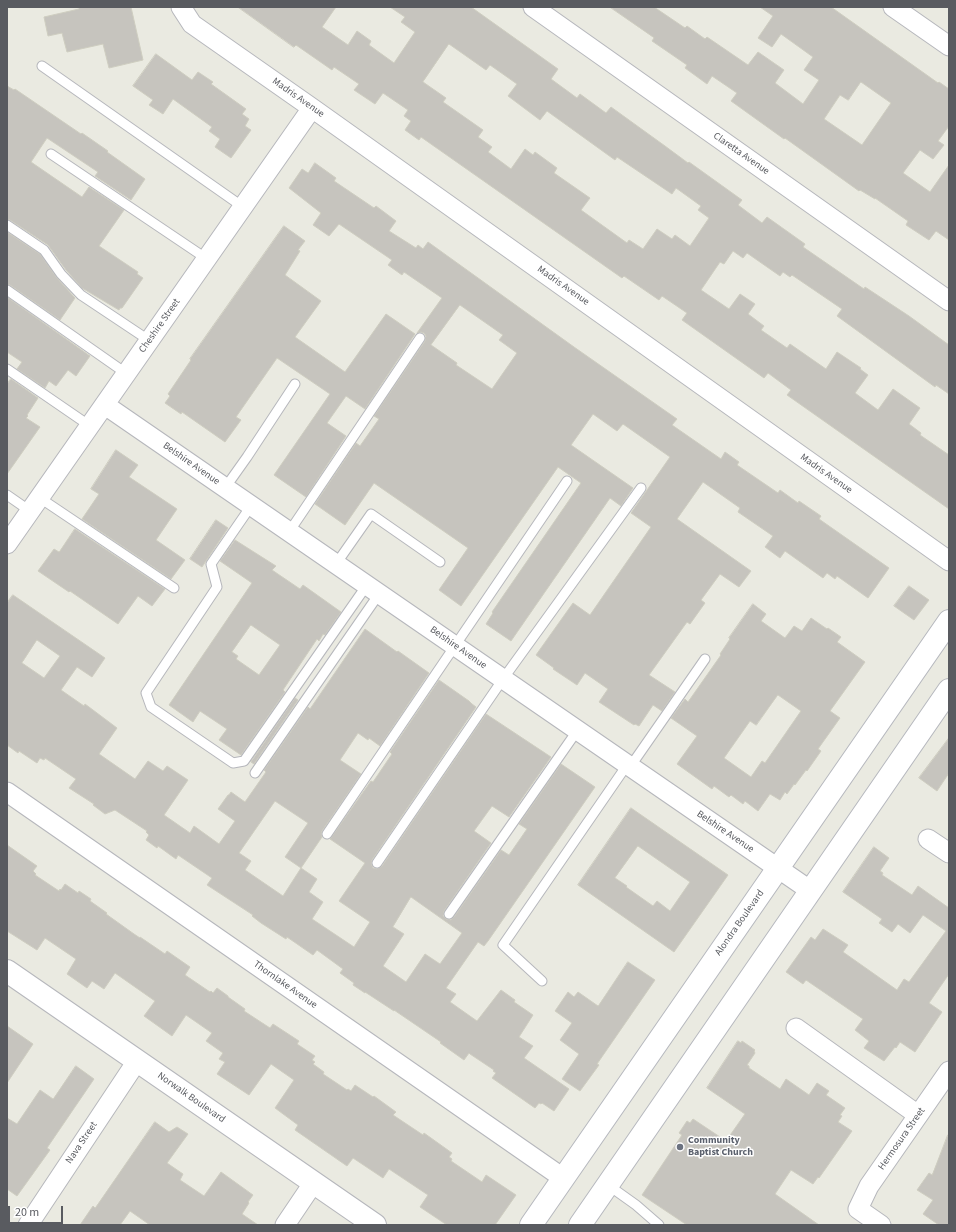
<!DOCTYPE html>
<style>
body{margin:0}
#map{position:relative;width:956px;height:1232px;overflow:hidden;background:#eaeae1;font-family:"Source Sans 3",sans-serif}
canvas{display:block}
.frame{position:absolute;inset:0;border:8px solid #595b60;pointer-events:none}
.scale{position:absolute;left:8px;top:1206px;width:55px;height:18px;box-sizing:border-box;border:2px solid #595b60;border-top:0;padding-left:5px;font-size:12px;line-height:14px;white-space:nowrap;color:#595b60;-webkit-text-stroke:3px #fff;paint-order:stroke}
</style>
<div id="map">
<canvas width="956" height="1232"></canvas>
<div class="frame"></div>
<div class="scale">20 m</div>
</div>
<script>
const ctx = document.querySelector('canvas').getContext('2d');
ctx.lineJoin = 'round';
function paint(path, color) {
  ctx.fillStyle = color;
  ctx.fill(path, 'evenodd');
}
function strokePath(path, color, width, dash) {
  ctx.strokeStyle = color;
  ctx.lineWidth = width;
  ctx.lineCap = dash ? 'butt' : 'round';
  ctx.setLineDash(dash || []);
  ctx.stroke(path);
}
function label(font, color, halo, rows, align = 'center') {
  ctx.font = font + ' "Source Sans 3",sans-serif';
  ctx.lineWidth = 3;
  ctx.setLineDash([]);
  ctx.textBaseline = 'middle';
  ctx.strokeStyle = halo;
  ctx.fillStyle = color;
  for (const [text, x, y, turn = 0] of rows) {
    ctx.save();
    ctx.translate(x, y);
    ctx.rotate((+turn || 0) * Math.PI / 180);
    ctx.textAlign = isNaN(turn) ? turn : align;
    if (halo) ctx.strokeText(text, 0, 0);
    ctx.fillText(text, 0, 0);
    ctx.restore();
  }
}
const building = new Path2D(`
 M79,7H131L143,60L109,68L103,44L67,52L62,33L48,36L44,17L79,9Z
 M238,7H336L322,27L348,45L357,31L371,41L369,45L394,63L415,32L401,22L405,17L390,7H471L558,69L551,79L577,98L580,94L606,113L611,107L665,146L688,163L689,162L742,200L738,205L762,223L767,217L805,244L803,247L864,289L865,287L909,316L949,345V394L936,385L935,387L837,316L842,309L792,275L790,277L783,272L780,276L747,253L743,258L733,251L724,264L720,262L701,290L729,309L740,294L755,304L748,314L764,326L761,330L787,348L790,344L826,369L837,352L861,368L860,369L868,375L855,393L878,410L893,389L920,408L909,424L921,433L920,435L949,455V509L787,395L791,390L768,373L764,378L682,320L687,313L662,296L659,300L624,276L622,278L421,137L419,140L405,130L411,121L404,116L408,110L383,93L375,104L354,90L359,84L334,67L332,70L296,45L294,47ZM449,44L486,70L490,65L517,84L508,96L540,120L547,111L615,160L617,157L672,194L676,188L701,206L698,210L709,218L690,246L675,235L672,239L657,229L643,249L629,240L627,243L581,210L590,198L554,173L557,168L535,152L533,155L525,149L511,169L488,152L492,147L478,137L483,130L443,102L446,98L423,82Z
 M610,7H654L685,28L687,26L705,39L707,37L748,65L758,52L784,70L775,83L803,104L819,80L804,70L813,57L781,34L772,47L758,38L773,16L760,7H831L938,83L939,82L949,89V126L938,141L944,145L933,159L920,150L903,173L930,192L949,165V240L936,231L929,240L906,225L908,221L875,198V199L860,190L859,191L785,138L784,139L731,101L737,93L712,76L707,84L685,68L687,65L652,41L654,38ZM861,82L891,103L862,145L824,119L840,95L848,100Z
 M156,54L192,80L198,72L213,82L211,84L246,109L242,114L249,119L245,126L251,130L231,158L215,147L220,139L209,131L212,127L173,99L163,114L149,105L153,100L133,86Z
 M7,86L14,90L15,89L81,134L82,133L108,151L107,152L145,179L131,200L95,176L98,172L47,138L31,162L82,197L89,187L124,210L99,246L138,272L137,274L143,278L122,308H120L119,310L82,288L66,270L48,245L10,220L7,219Z
 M315,163L336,178L334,181L374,208L376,206L396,221L389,231L416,248L418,245L423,249L428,242L574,347L677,419L672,425L721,459L725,452L739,462L737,465L778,493L780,490L798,503L799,501L821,516L819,519L889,568L868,598L837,576L835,579L827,573L823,578L785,551L780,558L765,547L773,536L738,512L740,508L703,482L677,519L751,571L739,587L720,574L701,600L705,603L690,624L687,622L649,675L675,692L662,711L653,705L639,726L635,724L634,725L599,702L608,689L585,673L577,685L553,669L554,668L536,655L573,603L590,615L651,527L631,513L670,457L623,424L617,431L593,414L571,445L633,488L621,506L610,498L511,641L486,624L493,613L492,612L581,483L558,467L461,606L439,590L468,548L374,483L345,525L315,504L356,443L360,446L379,419L374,416L425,341L426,336L424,333L421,332L417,333L442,298L404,272L402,275L388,265L392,260L339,224L329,236L313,225L321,213L289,188L302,169L308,173ZM460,305L503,335L499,340L517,353L492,389L456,365L457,363L431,345Z
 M284,226L305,241L298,250L300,251L285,275L321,301L295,337L345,372L386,314L415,334L365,409L346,396L327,423L346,436L306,497L274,475L330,394L277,358L236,417L241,420L225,442L182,412L181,414L165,403L170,396L168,394L191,360L190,359Z
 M7,232L40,254L57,278L75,298L60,320L10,285L7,284Z
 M7,297L90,356L76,376L68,370L56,386L49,381L45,388L17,369L22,362L7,352Z
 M11,379L38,398L27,415L28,416L26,418L40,427L7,474V384Z
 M116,450L138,465L129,477L177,509L156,540L185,560L171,579L82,519L99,494L91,489Z
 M216,520L228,528L202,567L190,559Z
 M75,529L165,589L152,606L138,596L118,624L70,591L69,592L38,571L54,549L59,552Z
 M235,540L276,566L272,570L300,589L303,585L341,612L325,635L323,634L319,641L317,639L283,690L285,692L241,755L219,740L227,729L200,711L193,722L169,705L252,583L220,561ZM251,625L280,645L259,675L236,659L238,656L232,652Z
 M909,586L929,600L914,620L894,606Z
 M13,595L105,658L92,677L77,667L61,690L84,706L85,704L117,728L99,754L135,779L148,761L163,771L167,766L188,780L164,815L190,833L194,826L219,844L235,821L218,809L228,795H229L231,792L245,802L266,772L264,770L308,707L310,709L365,629L397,652L398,651L429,673L380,746L369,738L368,740L358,733L340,760L361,774L322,831L321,834L322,837L301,868L285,857L308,823L275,801L239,853L251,861L245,870L283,896L301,868L317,879L309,892L323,902L312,919L354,947L370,922L339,901L365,863L330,839L371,781L373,782L392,754L390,752L439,680L469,701L472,704L476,707L372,860L371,863L373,868L377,869L382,866L486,714L551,757L509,817L492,806L474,831L491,843L444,911L443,916L446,919L451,920L454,917L501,850L509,855L527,829L519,824L561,764L595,787L488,941L484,946L478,942L446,988L456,994L450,1002L477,1021L501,990L515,1000L514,1002L533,1015L519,1037L533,1046L524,1058L569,1089L554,1111L542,1103L541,1104L539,1103L535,1108L492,1078L496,1073L493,1071L494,1070L470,1054L469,1053L464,1060L440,1043L441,1042L394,1010V1011L365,992V993L353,985L354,983L340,973L343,969L317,950L313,955L287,937L286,939L261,923L252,916L253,915L207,885L212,878L178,855L176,859L158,846L157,848L146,840L149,835L146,832L147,831L115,810L105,814L93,805L94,804L69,788L76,779L45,758L44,760L40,758L37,763L19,751L18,753L7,745V603ZM37,640L60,656L44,678L22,663ZM411,897L462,933L440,964L425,954L406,982L383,966L404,934L393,927Z
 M753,604L766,614L761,621L785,638L794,626L802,631L811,618L827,629L828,628L841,637L837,642L865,662L830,711L840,718L818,749L821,751L807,771L806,770L795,785L794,784L792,787L787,794L785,792L780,800L770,794L758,811L745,801L743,804L731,795L729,797L714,786L712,789L677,764L697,736L671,718L685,699L688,702L721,655L720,654L730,639L729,638ZM778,695L801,711L765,763L762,761L751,777L724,758L750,721L756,725Z
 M295,698L298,700L254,764L251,762Z
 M949,738V773L937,791L919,778Z
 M631,808L728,875L674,952L578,885ZM638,846L690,882L670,911L657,901L653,906L626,887L627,886L615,878Z
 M7,845L37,866L33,871L36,874L35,875L59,891L60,889L61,890L65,884L78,893L79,891L91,899L90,901L107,913L106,914L134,934L140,938V937L165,954L167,951L190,967L185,975L210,992L211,991L213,993L217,988L228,996V997L245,1009L244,1011L270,1028L273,1024L299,1041L297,1044L315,1056L312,1060L315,1062L313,1064L324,1072L323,1074L347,1090L348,1089L351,1091L355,1085L373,1097L374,1096L396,1112L393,1115L423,1135L424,1133L452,1153L449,1157L452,1159L451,1161L482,1182L486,1175L516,1195L495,1225H447L420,1207L428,1195L389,1169L383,1178L353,1158L347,1166L295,1130L298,1125L275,1108L294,1080L271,1064L249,1095L217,1074L225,1062L219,1059L223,1053L206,1041L212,1033L186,1015L172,1036L144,1016L155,1001L115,973L104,989L92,981L87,988L67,974L76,959L45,938L37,950L7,931Z
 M874,847L889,858L880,871L883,873L882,875L912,895L918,886L949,908V974L929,1003L942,1012L915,1052L900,1042L896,1048L895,1047L884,1061L864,1048L869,1041L855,1030L863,1019L806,980L803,984L786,972L811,937L815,940L823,929L848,945L843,952L897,990L904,979L909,982L946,931L923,915L910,933L898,924L892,932L879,923L882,919L843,892Z
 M628,962L655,980L597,1064L599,1065L580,1091L562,1079L579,1054L560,1040L572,1023L555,1011L568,992L574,997L578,992L598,1006Z
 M7,1026L33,1044L7,1083Z
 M738,1041L741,1043L742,1041L755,1050L754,1051L755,1053L747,1065L749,1066V1068L780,1089L786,1079L809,1095L817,1083L829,1091L826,1095L845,1108L840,1115L842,1116L838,1122L852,1131L819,1178L818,1177L813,1184L791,1170L775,1194L819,1225H687L642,1195L682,1135L679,1133L687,1121L690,1123L693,1119L726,1141L745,1114L707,1088Z
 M76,1066L94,1079L47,1148L50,1150L17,1196L7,1189V1118L17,1124L40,1090L53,1099Z
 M155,1122L169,1132L177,1127L188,1134L167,1163L183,1174L180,1180L204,1196L221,1172L253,1195L248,1202L249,1203L242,1214L258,1225H150L130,1211L120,1225H80L93,1206L95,1208Z
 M948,1135H949V1225H939L923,1214L933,1200L917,1190L929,1173L932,1175Z`);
paint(building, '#c6c4be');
strokePath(building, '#cecdc0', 1);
const service = new Path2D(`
 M42,66L243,207
 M51,154L207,259
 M7,225L44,250L61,274L81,295L150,341
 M7,290L127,374
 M7,369L90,426
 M225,488L247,457L295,384
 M7,495L30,511
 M40,498L174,588
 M251,506L211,564L217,587L146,693L151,707L233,763L244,761L367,585
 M289,532L420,338
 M336,564L371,514L440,562
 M630,767L705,659
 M255,773L379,594
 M327,834L567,481
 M377,863L503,679L641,488
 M449,914L577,731
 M542,981L503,945L627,765
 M608,1185L636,1205L659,1225`);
const minor = new Path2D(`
 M181,7L192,24L312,108L949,561
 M533,7L949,301
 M893,7L949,46
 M105,405L811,891
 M7,544L312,108
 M7,792L563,1178
 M928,839L949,853
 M796,1028L918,1115
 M28,1225L137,1061
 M285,1225L314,1182
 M881,1225L858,1209L869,1186L949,1071`);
const tertiary = new Path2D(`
 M7,971L375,1225`);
const secondary = new Path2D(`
 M531,1225L949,621
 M580,1225L949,690`);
strokePath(service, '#b6b7bc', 11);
strokePath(minor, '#b6b7bc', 21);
strokePath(tertiary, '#b6b7bc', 24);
strokePath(secondary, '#b6b8be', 24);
strokePath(service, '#fff', 9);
strokePath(minor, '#fff', 19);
strokePath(tertiary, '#fff', 22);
strokePath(secondary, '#fff', 22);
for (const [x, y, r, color] of [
 [680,1147,4,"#6b7280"]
]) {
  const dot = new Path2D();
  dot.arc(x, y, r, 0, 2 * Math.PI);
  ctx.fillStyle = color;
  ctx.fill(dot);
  strokePath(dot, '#fff', 1.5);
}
label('10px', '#595b60', '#fff', [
 ["Madris Avenue",298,98,35],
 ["Claretta Avenue",741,154,35],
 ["Madris Avenue",563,286,35],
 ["Cheshire Street",160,326,-55],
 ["Belshire Avenue",191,464,35],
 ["Madris Avenue",826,474,35],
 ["Belshire Avenue",458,648,35],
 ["Belshire Avenue",725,832,34],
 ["Alondra Boulevard",740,923,-55],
 ["Thornlake Avenue",285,985,35],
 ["Norwalk Boulevard",191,1098,35],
 ["Hermosura Street",902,1139,-55],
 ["Nava Street",82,1143,-56]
]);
label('bold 10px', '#5b616d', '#fff', [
 ["Community",688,1141],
 ["Baptist Church",688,1153]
], 'left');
</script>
